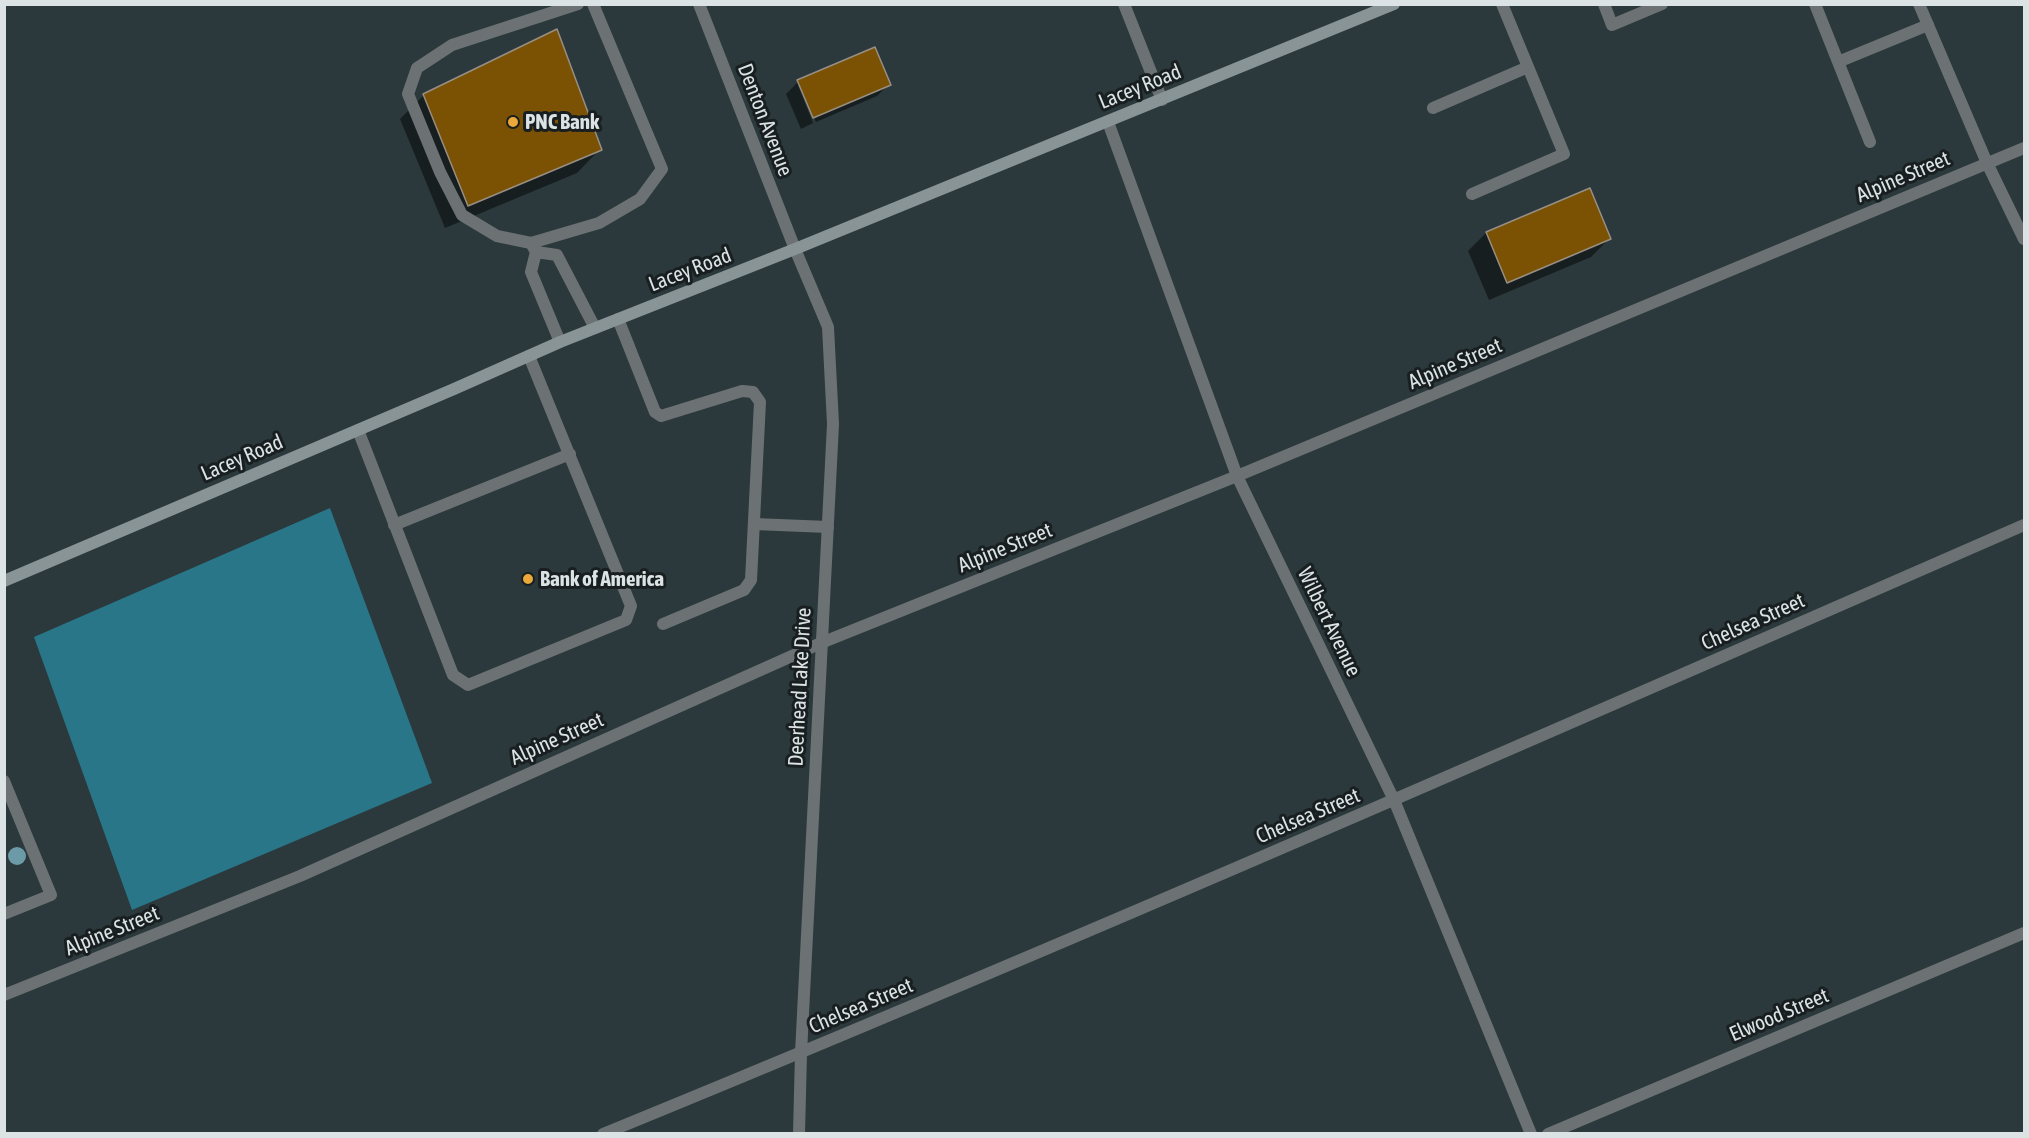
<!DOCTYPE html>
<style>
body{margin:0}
#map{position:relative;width:2029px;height:1138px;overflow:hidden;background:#2b393c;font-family:"Asap Condensed",sans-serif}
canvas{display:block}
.frame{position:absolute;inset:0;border:6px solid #dbe3e5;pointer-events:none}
</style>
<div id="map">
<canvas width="2029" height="1138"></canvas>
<div class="frame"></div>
</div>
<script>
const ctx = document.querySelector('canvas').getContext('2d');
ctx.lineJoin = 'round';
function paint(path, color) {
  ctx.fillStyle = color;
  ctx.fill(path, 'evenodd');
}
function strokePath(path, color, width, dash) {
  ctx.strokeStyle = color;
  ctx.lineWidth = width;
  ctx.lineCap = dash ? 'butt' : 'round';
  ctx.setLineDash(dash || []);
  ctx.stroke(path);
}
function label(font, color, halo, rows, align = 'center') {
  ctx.font = font + ' "Asap Condensed",sans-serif';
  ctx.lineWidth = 6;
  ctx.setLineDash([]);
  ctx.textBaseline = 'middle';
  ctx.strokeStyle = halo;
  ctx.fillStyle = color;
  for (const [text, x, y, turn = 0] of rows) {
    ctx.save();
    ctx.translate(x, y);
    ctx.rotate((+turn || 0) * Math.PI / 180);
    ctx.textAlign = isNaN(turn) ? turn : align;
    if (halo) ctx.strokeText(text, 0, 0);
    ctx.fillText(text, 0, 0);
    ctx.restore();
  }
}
paint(new Path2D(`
 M330,508L432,783L132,910L34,637Z`), '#297688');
paint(new Path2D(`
 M798,82L889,84L877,96L816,122L801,85H798L813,123L801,129L786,94Z
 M424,95L600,149L577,173L445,228L400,119Z
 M1589,190L1609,239L1591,257L1489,300L1468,251L1486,233Z`), '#0007');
const building = new Path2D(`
 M557,29L602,150L468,206L423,94Z
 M875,47L891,85L813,118L797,80Z
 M1590,188L1611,239L1507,283L1486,232Z`);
paint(building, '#7b5203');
strokePath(building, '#988f84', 1.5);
strokePath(new Path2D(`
 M578,4L452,45L417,68L408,94L440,172L462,215L497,236L531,243L599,223L640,199L662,169L593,4
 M1124,4L1162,100
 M1604,4L1612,25L1662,4
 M1815,4L1870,142
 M1838,62L1928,25
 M1433,108L1528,67
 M1472,194L1564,154L1502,4
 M531,243L536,252L531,272L560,342
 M536,252L557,255L595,328
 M618,319L655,412L661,416L742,391L753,392L760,402L751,580L744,590L663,624
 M358,430L453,675L468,685L626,620L631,606L529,356
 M754,524L828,527
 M394,525L570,454
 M4,781L51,895L4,914`), '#6c7274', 12);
strokePath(new Path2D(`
 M699,4L795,249
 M1919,4L1987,163L2024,239
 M1108,122L1237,476L1394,800L1531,1134
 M4,995L300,876L821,643L1237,476L2024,148
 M603,1134C1080,939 1552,731 2024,525
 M1548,1134L2024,933`), '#6c7274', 12);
strokePath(new Path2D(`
 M795,249L828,327L833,424L801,1053L799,1134`), '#6c7274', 12);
strokePath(new Path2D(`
 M4,581L454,389L560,342L795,249L1394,4`), '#899497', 12);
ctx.fillStyle = '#6c9ba7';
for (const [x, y] of [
 [17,856]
]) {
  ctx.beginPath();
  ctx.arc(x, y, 9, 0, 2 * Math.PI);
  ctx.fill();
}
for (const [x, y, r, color] of [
 [513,122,6,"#eca93b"],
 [528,579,6,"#eca93b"]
]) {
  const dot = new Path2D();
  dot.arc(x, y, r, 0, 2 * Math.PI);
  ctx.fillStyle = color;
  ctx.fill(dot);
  strokePath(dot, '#191f20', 2);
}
label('21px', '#dbe3e5', '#191f20', [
 ["Lacey Road",1140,87,-22],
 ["Denton Avenue",765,120,69],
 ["Alpine Street",1903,177,-23],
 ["Lacey Road",690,270,-21],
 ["Alpine Street",1455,364,-23],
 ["Lacey Road",242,458,-23],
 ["Alpine Street",1005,548,-22],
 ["Wilbert Avenue",1329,622,64],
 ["Chelsea Street",1753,622,-24],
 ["Deerhead Lake Drive",800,687,-87],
 ["Alpine Street",557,739,-24],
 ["Chelsea Street",1308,816,-23],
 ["Alpine Street",112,931,-22],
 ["Chelsea Street",861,1006,-23],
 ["Elwood Street",1779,1015,-23]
]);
label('bold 21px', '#dbe3e5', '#191f20', [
 ["PNC Bank",525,122],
 ["Bank of America",540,579]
], 'left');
</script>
